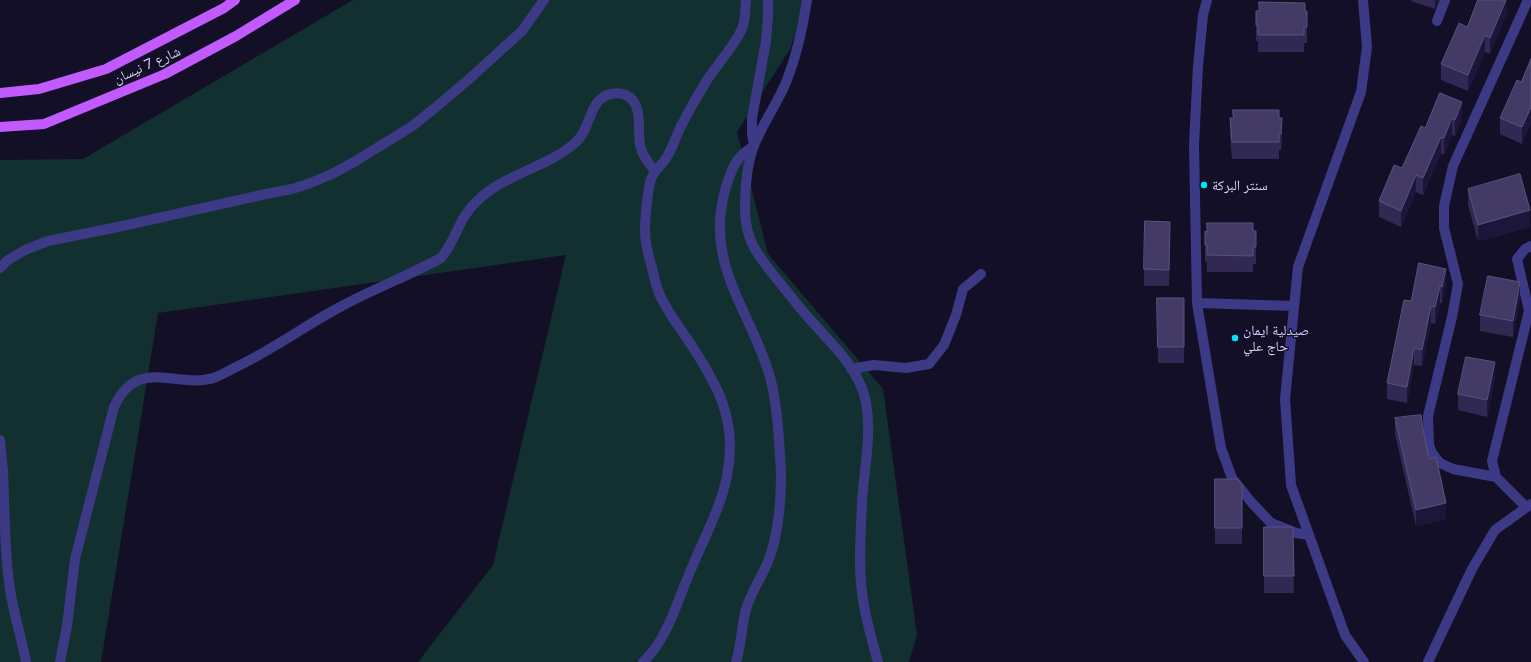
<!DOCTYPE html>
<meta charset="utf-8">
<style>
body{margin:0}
canvas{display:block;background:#130f26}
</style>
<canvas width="1531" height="662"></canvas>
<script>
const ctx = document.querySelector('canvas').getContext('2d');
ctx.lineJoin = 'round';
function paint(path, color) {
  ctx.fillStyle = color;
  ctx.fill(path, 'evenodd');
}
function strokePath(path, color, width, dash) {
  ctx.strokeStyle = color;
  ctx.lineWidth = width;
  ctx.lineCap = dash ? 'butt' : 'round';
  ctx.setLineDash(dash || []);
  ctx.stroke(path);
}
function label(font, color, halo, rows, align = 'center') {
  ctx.font = font + ' Lato,"Noto Naskh Arabic",sans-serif';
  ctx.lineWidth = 3;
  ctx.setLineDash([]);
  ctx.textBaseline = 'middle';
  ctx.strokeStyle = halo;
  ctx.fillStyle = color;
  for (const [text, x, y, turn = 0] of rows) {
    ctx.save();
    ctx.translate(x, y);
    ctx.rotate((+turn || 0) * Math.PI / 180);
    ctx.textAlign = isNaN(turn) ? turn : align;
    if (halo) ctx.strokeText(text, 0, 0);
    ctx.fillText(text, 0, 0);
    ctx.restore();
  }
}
paint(new Path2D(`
 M353,0H807L790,49L737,132L768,254L883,389L917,635L909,662H418L493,565L566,255L158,313L101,662H0V160L83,159Z`), '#12302f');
strokePath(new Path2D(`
 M807,0C803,27 797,54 787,80C778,103 762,124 753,148C746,168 745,190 745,211C746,242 758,255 776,278C789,294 801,310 815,325C835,347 860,371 866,402C872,435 864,469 862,502C861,532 858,563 862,592C864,614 872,640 878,662
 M1207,0L1203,15L1198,66L1194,145L1197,303L1221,448L1232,478L1252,503L1271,523L1296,533L1309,535
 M1363,0L1367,47L1361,92L1298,267L1285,399L1291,485L1345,635L1364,662
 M1437,21L1445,0
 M754,146L752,134V118L766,41L768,16V0
 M0,268L8,260L25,250L48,241L118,227L266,194L292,189L308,184L332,174L354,162L411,127L435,108L468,80L522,31L544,0
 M1197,303L1294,306
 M851,369L874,365L906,368L929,364L944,345L956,315L963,289L981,274
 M0,440L3,472
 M0,469L3,472C5,508 4,545 9,582C12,609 21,635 26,662
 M1496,477L1453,469L1440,463L1432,453L1429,445L1428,416L1452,317L1458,284L1444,228V206L1453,166L1528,0
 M1526,507L1496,477L1492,461L1529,311L1517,259L1525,249L1531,246
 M60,662L67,626L75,559L114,407C138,354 179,391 216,377C224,374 232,369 240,365C275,348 306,325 340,307C373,289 408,276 441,258C457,239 458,219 476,202C504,173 549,168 577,141C592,127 588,99 611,94C616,93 621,93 626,95C644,104 637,129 640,145C642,155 648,163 655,171
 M643,662C669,638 678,597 693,565C705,536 721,507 727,476C738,420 718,385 688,340C678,325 666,310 659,293C656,285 654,277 652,268C648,255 644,240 645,225C646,211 647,196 650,182C653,170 663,165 668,155C673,146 676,137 680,128C688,112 697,96 707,80C716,66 739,40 743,26C746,17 745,8 746,0
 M736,662C742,644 741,624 747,606C753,589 763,575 769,559C778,535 781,499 781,472C779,441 778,407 770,377C750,308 703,263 726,187C732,168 736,156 754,146
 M1428,662L1472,569L1495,530L1531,504`), '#3d3a85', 10);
strokePath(new Path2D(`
 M0,93L39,89L106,69L224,8L235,0
 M0,127L44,124L165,74L236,36L295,0`), '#c25bff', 10);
paint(new Path2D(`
 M1411,0H1439L1435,9L1411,1Z
 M1507,0V13L1490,54L1485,52L1468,91L1441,80V64L1467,27Z
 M1256,11H1305L1307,28V43H1304V52H1258V41H1256Z
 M1531,59V123L1522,144L1500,134V118L1521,82Z
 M1440,93L1462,119L1455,136L1452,135L1444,155L1441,153L1423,195L1416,192L1401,227L1379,217V201L1402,168L1425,128Z
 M1230,118H1279L1282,135L1281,150H1279V159H1232L1230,135Z
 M1468,189L1530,227L1478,241L1468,205Z
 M1205,231H1253L1256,248V264H1253V272H1207V262H1205Z
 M1170,238L1169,286H1144V269Z
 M1419,263L1446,285L1442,303H1440L1435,324L1431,323L1422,366L1414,365L1407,403L1387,399V383L1411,301Z
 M1157,298H1184V363H1158Z
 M1520,299L1513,337L1480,331V315Z
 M1495,378L1487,417L1458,410V394Z
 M1395,418L1423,429L1429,459L1446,519L1416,526L1395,434Z
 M1215,479L1242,484V544H1215Z
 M1264,527H1293L1294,593H1264Z`), '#312854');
paint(new Path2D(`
 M1435,0H1439L1435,9Z
 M1506,0H1507V13L1490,54V38Z
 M1485,35V52L1468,91V75Z
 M1462,102V119L1455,136V120Z
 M1531,107V123L1522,144V127Z
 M1452,118V135L1444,155V138Z
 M1441,137V153L1423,195V178Z
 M1416,175V192L1401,227V211Z
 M1530,210V227L1478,241V225Z
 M1170,222V238L1169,286V270Z
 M1446,269V285L1442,303V287Z
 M1520,282V299L1513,337V321Z
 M1440,286V303L1435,324V307Z
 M1431,306V323L1422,366V350Z
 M1414,348V365L1407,403V387Z
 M1495,362V378L1487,417V400Z
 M1446,503V519L1416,526V510Z`), '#1d163a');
const building = new Path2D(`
 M1478,0H1506L1490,38L1485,35L1468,75L1441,64L1459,23L1467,27Z
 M1259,2L1305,3V11H1307V27H1304V35H1258V25H1256V11H1259Z
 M1531,59V107L1522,127L1500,118L1517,80L1521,82Z
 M1440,93L1462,102L1455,120L1452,118L1444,138L1441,137L1423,178L1416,175L1401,211L1379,201L1394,165L1402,168L1421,126L1425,128Z
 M1233,110H1279V118H1282L1281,134H1279V142H1232L1230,118H1233Z
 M1520,174L1530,210L1478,225L1468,189Z
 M1145,221L1170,222L1169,270L1144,269Z
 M1207,223H1253V231H1256V247H1253V256L1207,255V245H1205V231L1207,232Z
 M1419,263L1446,269L1442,287L1440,286L1435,307L1431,306L1422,350L1414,348L1407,387L1387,383L1404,300L1411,301Z
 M1488,276L1520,282L1513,321L1480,315Z
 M1157,298H1184V347H1158Z
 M1466,357L1495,362L1487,400L1458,394Z
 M1421,415L1423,429L1429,459L1436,457L1446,503L1416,510L1395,418Z
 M1215,479H1237L1242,484V528H1215Z
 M1264,527H1293L1294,576H1264Z`);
paint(building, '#433a66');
strokePath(building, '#5a527e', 1);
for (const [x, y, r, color] of [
 [1204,185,4,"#00e5ff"],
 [1235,338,4,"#00e5ff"]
]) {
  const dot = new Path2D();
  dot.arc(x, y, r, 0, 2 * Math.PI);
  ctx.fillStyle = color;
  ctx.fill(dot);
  strokePath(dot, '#130f26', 1.5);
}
label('14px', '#d9d4ff', '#130f26', [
 ["شارع 7 نيسان",147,65,-24]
]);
label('14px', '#d9d4ff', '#130f26', [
 ["سنتر البركة",1212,185],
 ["صيدلية ايمان",1243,330],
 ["حاج علي",1243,346]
], 'left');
</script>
